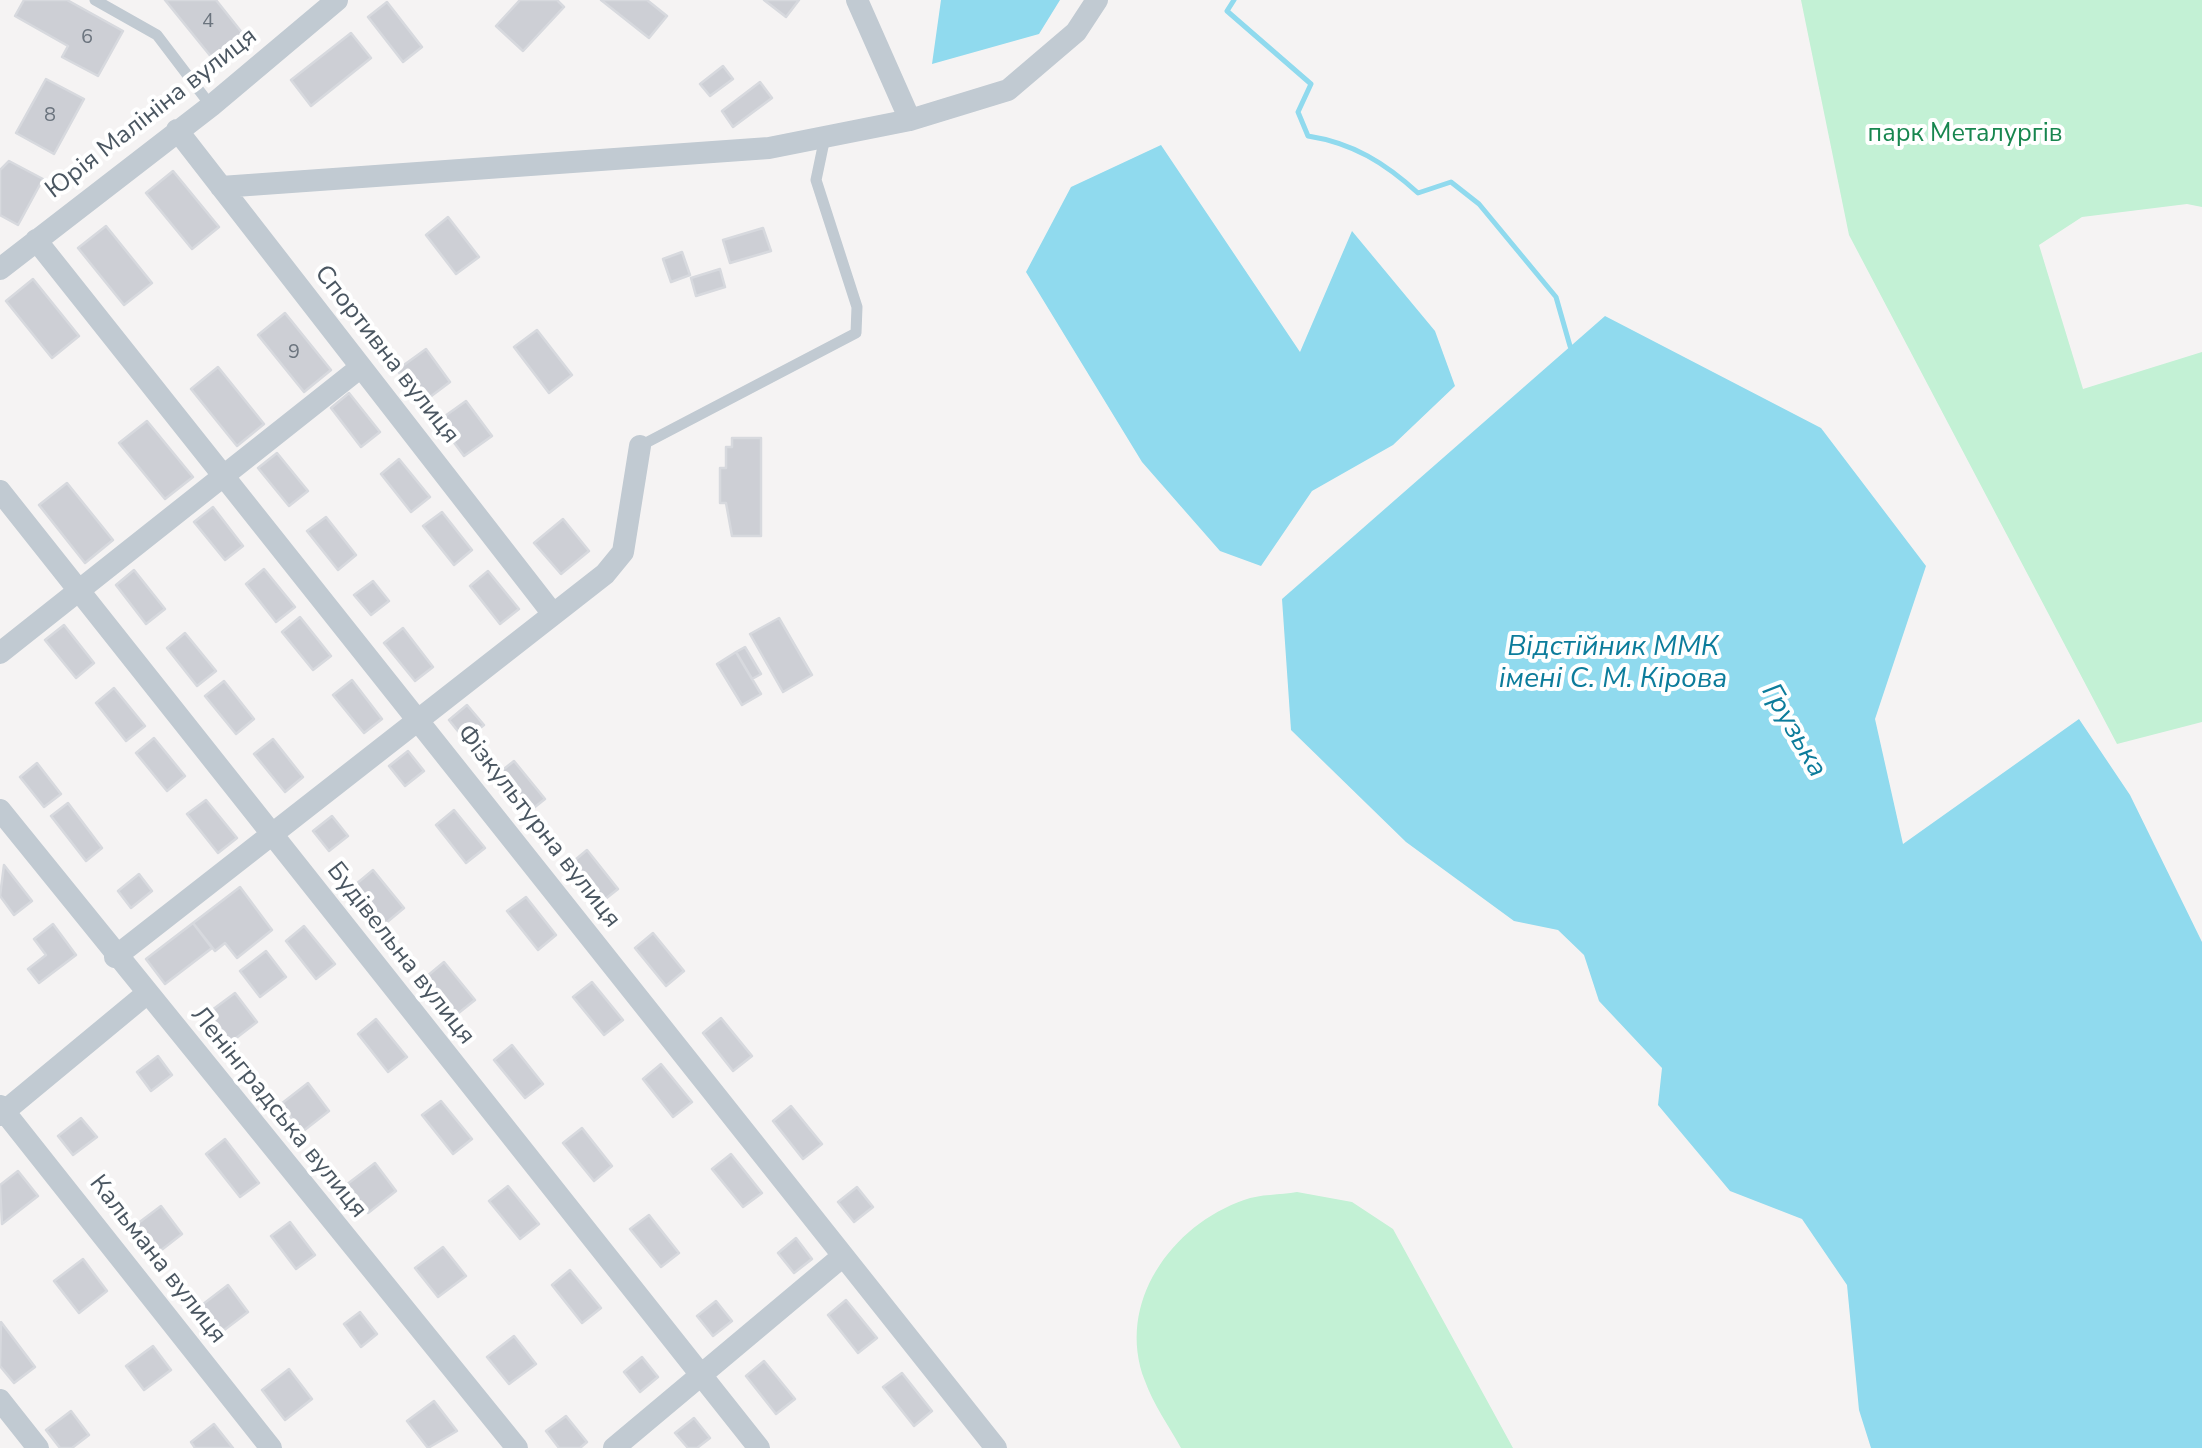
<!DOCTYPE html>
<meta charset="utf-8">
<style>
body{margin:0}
canvas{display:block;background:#f5f3f3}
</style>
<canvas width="2202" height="1448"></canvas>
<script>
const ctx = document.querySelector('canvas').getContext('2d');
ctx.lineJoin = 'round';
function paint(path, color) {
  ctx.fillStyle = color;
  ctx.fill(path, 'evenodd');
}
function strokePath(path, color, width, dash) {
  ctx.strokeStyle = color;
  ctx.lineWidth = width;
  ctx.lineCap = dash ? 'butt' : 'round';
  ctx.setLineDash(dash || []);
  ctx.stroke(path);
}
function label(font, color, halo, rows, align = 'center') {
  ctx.font = font + ' "Nunito Sans",sans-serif';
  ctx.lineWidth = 8;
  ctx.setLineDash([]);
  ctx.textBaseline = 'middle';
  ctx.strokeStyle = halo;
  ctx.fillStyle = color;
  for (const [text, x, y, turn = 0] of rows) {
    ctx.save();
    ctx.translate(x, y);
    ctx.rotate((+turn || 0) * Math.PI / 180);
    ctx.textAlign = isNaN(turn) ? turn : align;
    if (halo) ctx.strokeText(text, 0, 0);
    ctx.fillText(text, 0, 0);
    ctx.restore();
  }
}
paint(new Path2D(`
 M1801,0H2202V207L2187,204L2082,217L2039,245L2083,389L2202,352V722L2117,744L1849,235Z
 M1297,1192L1352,1202L1393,1229L1513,1448H1181C1169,1426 1153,1404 1145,1381C1115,1303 1172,1225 1244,1200C1260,1194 1280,1195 1297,1192Z`), '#c3f1d5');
paint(new Path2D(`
 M941,0H1060L1039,34L932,64Z
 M1161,145L1300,352L1352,231L1435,331L1455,386L1393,445L1312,491L1261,566L1220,551L1142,462L1026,272L1071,187Z
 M1605,316L1821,428L1926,566L1875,719L1903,844L2079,719L2130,795L2202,942V1448H1871L1859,1410L1847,1285L1802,1219L1730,1191L1658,1105L1662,1068L1599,1001L1584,955L1558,930L1514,921L1406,842L1291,730L1282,599Z`), '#90daee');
strokePath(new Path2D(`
 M1234,0L1227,11L1311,84L1298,112L1308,136C1353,143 1385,163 1418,193L1451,182L1479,204L1556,297L1570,346`), '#90daee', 5);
const building = new Path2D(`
 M24,0H67L123,31L98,76L62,57L68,46L15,16Z
 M165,0H216L251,44L221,69Z
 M520,0H557L564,7L523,51L496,26Z
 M601,0H647L667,16L649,38Z
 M764,0H799L786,17Z
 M387,2L422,47L403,62L368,17Z
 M351,33L371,58L311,106L291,80Z
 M723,66L733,79L710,96L700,84Z
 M46,79L84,99L54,154L16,133Z
 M760,82L772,98L733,127L722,111Z
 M9,161L43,179L18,225L0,215V170Z
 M173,171L219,227L192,249L146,193Z
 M448,217L479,257L456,274L426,235Z
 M106,226L152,283L124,305L78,248Z
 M763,228L771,251L730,263L723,240Z
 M682,252L690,275L671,282L663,259Z
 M720,269L725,287L696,296L691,278Z
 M33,279L79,336L52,358L6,301Z
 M285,313L331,370L304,392L258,335Z
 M537,330L572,375L549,393L514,347Z
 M426,349L450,382L422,403L397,370Z
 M218,367L264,424L237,446L191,389Z
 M349,393L380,432L361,447L331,408Z
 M466,401L492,436L464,456L438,421Z
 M147,421L193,477L165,499L119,443Z
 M732,438H761V536H732L726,503H720V468H726V447H732Z
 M277,453L308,491L289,506L258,468Z
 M399,459L430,497L411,512L381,474Z
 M67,483L113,540L85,563L39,505Z
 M213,507L243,546L225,560L194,522Z
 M442,512L472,550L454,565L423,526Z
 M326,517L356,555L338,570L307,531Z
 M563,519L589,551L561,574L534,543Z
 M264,569L295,607L276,622L246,584Z
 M134,570L165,609L146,624L116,585Z
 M488,571L519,609L500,624L470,586Z
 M373,581L389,601L371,615L354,595Z
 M300,617L331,656L313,670L282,632Z
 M779,618L812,675L783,692L750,634Z
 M64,625L94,663L76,678L45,640Z
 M403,628L433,667L415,681L384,643Z
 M185,633L216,671L197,686L167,648Z
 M745,647L761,674L752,679L736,652Z
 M736,652L761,694L742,705L717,664Z
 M352,680L382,719L364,733L333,695Z
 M224,681L254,719L236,734L205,696Z
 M114,688L145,726L126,741L96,703Z
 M467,705L484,725L465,740L449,720Z
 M154,738L185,776L167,791L136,753Z
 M273,739L303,777L285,792L254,754Z
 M408,751L424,771L405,786L389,766Z
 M514,761L545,799L526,814L495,776Z
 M37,763L61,794L44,807L20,777Z
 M206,800L237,838L218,853L187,814Z
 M68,803L102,848L86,861L51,816Z
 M454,810L485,848L466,863L436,825Z
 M332,816L348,836L329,851L313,831Z
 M587,850L618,889L599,904L569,865Z
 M4,865L32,901L14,915L0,896Z
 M373,870L404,908L386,923L355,885Z
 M139,874L152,891L131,908L118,891Z
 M240,887L272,930L237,958L225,943L215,951L193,923Z
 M526,897L556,935L538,950L507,911Z
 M193,923L212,948L165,984L146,959Z
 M53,924L76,955L39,983L28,969L46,955L34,939Z
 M304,926L335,964L316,979L286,941Z
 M653,933L684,971L666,986L635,948Z
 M266,951L286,977L260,997L240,971Z
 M444,962L475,1000L456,1015L426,977Z
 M592,982L623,1020L604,1035L573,997Z
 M235,993L257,1022L231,1042L208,1013Z
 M721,1018L752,1056L733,1071L703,1033Z
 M376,1019L407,1057L388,1072L358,1034Z
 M512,1045L543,1084L525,1098L494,1060Z
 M158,1056L172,1075L151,1091L137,1072Z
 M661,1064L692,1102L673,1117L643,1079Z
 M308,1083L329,1111L302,1132L281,1104Z
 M441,1101L472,1139L453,1154L422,1115Z
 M791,1106L822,1144L803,1159L773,1121Z
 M81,1118L97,1137L73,1155L58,1136Z
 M582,1128L612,1166L594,1181L563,1143Z
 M225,1139L259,1183L240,1197L206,1154Z
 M731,1154L762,1193L743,1207L712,1169Z
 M375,1163L396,1191L368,1213L346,1185Z
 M18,1171L38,1196L2,1224L0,1185Z
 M508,1186L539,1224L520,1239L489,1201Z
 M857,1187L873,1207L854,1222L838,1202Z
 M161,1206L182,1234L155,1255L133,1227Z
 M649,1215L679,1253L661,1267L630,1229Z
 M290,1222L315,1255L296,1269L271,1236Z
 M796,1238L812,1259L794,1273L778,1253Z
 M443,1247L466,1276L438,1297L415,1268Z
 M83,1259L107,1291L79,1313L54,1281Z
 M570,1270L601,1308L582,1323L552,1285Z
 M228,1285L248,1312L219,1334L198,1308Z
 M846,1300L877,1338L858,1353L828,1315Z
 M716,1301L732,1321L713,1336L697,1316Z
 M360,1312L377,1334L361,1347L344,1324Z
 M1,1322L35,1367L14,1383L0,1366Z
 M514,1336L536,1364L509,1384L487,1357Z
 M153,1346L171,1370L144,1390L126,1366Z
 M642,1357L658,1377L640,1392L624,1372Z
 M764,1361L795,1399L776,1414L746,1376Z
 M289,1369L312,1399L285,1420L262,1390Z
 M902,1373L932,1411L914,1426L883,1387Z
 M434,1401L457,1431L428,1448L407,1421Z
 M71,1411L89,1435L72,1448H60L46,1430Z
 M566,1416L587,1442L580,1448H559L546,1431Z
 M694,1418L710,1438L697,1448H688L675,1433Z
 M214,1424L233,1448H195L191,1442Z`);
paint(building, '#cdcfd5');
strokePath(building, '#d7d9de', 2.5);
strokePath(new Path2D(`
 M95,0L157,35L211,106
 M640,446L856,333L857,307L816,180L825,137`), '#c1cad2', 11);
strokePath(new Path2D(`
 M857,0L910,120L1008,90L1076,32L1097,0
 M177,130L553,614
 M221,187L769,148L910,120
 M36,240L996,1448
 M0,269L211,106L337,0
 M0,491L759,1448
 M0,653L361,367
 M0,810L517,1448
 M115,957L605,574L623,552L640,446
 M0,1106L271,1448
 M0,1115L145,995
 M0,1400L38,1448
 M614,1448L843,1256`), '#c1cad2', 22);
label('20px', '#6b747e', null, [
 ["4",208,22],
 ["6",87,38],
 ["8",50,116],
 ["9",294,353]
]);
label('25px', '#4a5661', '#fff', [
 ["Юрія Малініна вулиця",152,114,-38],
 ["Спортивна вулиця",386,355,52],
 ["Фiзкультурна вулиця",538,827,52],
 ["Будівельна вулиця",400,954,52],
 ["Ленінградська вулиця",278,1113,51],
 ["Кальмана вулиця",157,1260,52]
]);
label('25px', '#17864f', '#fff', [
 ["парк Металургів",1965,135]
]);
label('italic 28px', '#0c7c9b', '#fff', [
 ["Відстійник ММК",1613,648],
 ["імені С. М. Кірова",1613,680],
 ["Грузька",1793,731,60]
]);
</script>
